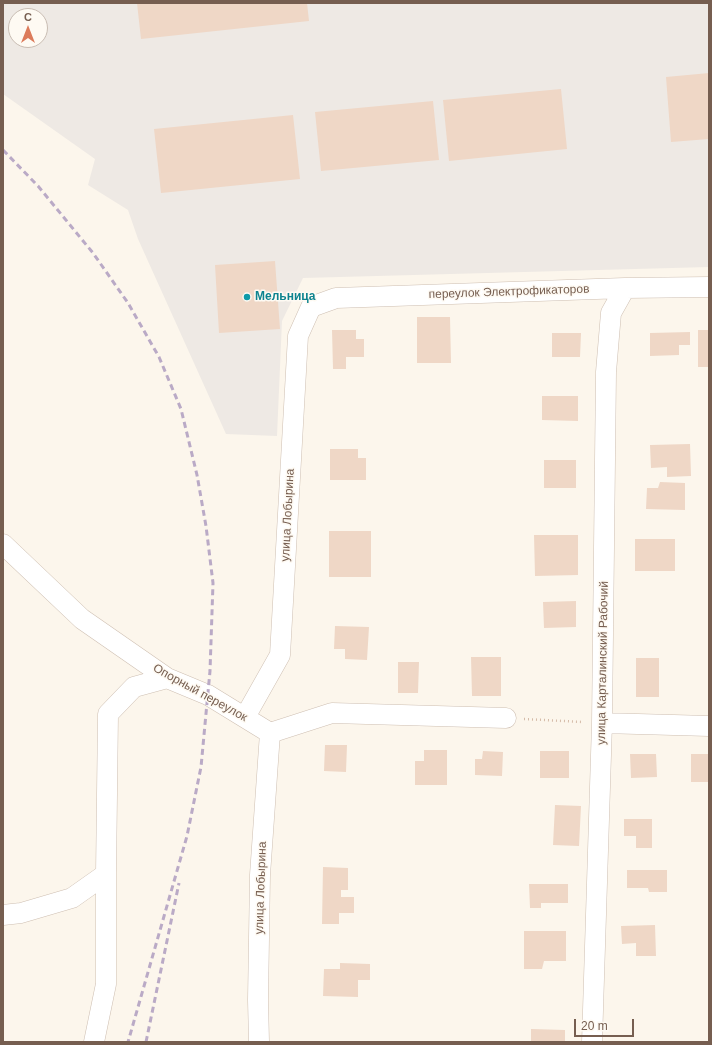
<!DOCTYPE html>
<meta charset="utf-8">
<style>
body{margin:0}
#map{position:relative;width:712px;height:1045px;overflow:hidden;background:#fcf6ec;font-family:Arial,sans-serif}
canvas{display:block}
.frame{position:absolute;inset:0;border:4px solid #765e50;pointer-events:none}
.north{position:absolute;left:8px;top:8px;width:40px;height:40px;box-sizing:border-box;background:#fefaf3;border:1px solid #c8bcb2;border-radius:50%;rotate:0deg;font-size:11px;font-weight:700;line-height:16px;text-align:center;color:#765e50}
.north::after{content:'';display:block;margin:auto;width:14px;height:18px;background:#dc7b5b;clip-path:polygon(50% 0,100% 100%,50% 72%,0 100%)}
.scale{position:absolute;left:574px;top:1019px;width:60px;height:18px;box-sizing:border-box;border:2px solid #765e50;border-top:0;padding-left:5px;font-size:12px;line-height:14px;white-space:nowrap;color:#765e50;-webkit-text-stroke:3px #fefaf3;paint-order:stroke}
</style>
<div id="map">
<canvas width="712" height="1045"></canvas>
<div class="frame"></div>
<div class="north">С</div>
<div class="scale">20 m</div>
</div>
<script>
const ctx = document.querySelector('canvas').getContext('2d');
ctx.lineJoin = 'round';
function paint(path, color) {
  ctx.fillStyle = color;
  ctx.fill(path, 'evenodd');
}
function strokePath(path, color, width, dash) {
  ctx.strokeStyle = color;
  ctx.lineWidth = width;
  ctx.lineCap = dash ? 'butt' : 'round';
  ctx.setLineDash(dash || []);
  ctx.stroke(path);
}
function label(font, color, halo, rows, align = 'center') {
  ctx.font = font + ' Arial,sans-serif';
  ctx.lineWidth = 3;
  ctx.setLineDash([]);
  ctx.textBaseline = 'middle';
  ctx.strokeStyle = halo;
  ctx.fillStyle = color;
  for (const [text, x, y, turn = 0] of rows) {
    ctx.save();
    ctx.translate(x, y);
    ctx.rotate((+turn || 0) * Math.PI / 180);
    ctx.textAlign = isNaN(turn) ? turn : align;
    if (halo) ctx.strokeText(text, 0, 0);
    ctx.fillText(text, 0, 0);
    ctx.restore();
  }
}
paint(new Path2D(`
 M3,3H709V267L303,278L282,321L277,436L226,434L138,239L128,210L88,185L95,159L3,94ZM16,16H40V40H16Z`), '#eee9e4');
paint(new Path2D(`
 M137,3H307L309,21L141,39Z
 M709,73V139L671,142L666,77Z
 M561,89L567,149L449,161L443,100Z
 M433,101L439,160L321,171L315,112Z
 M293,115L300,179L161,193L154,129Z
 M275,261L280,329L219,333L215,265Z
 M417,317H450L451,363H417Z
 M332,330H356V339H364V357H346V369H333Z
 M698,330H709V367H698Z
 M690,332V345H679V355L650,356V333Z
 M552,333H581L580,357H552Z
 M542,396H578V421L542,420Z
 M690,444L691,476L667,477V467L651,468L650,445Z
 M330,449H358V458H366V480H330Z
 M544,460H576V488H544Z
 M660,482L685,483V510L646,509L647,488H658Z
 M329,531H371V577H329Z
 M534,535H578V575L535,576Z
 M635,539H675V571H635Z
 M576,601V627L544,628L543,602Z
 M335,626L369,627L367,660L345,659V649H334Z
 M471,657H501V696H472Z
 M636,658H659V697H636Z
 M398,662H419L418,693H398Z
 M325,745H347L346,772L324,771Z
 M424,750H447V785H415V761H424Z
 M483,751L503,752L502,776L475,775V759H482Z
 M540,751H569V778H540Z
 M630,754H656L657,777L631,778Z
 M691,754H709V782H691Z
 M555,805L581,806L579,846L553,845Z
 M624,819H652V848H636V836H624Z
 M323,867L348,868V890H341V897H354V913H339V924H322Z
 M627,870H667V892H649L648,888H627Z
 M529,884H568V903H541V908H530Z
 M655,925L656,956H636V943L622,944L621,926Z
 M524,931H566V961H544L542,969H524Z
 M340,963L370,964V980H358V997L323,996L324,969H340Z
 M531,1029L565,1030V1042H531Z`), '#efd7c6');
const minor = new Path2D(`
 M3,544L82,619L167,678L208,695L270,733L332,713L506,718
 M245,717L280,655L298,336L311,307L336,298L625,288L709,287
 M602,723L709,726
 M3,915L21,913L72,898L106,874L108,714L134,687L167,678
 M94,1042L106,984V874
 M259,1042L258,1000L260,875L270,733
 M592,1042L602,723L606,372L611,313L625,288`);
strokePath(minor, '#cebfb2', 21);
strokePath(new Path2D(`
 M524,719L583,722`), '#d5bba8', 2.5, [1, 3]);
strokePath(minor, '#fff', 20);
strokePath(new Path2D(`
 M3,150L38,186L93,253L128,303L159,357L181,409L197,475L206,526L213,583L210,671L201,767L187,836L128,1042
 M146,1042L179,883`), '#baaac6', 3, [6, 4]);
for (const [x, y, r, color] of [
 [247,297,4,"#0f9aa8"]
]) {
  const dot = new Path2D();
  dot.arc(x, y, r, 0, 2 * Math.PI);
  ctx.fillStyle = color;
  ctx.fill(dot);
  strokePath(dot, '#fefaf3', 1.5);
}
label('12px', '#765e50', '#fefaf3', [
 ["переулок Электрофикаторов",509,292,-2],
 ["улица Лобырина",288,515,-87],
 ["улица Карталинский Рабочий",603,663,-89],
 ["Опорный переулок",200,693,29],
 ["улица Лобырина",261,888,-88]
]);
label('bold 12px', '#0d838f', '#fefaf3', [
 ["Мельница",255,297]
], 'left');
</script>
